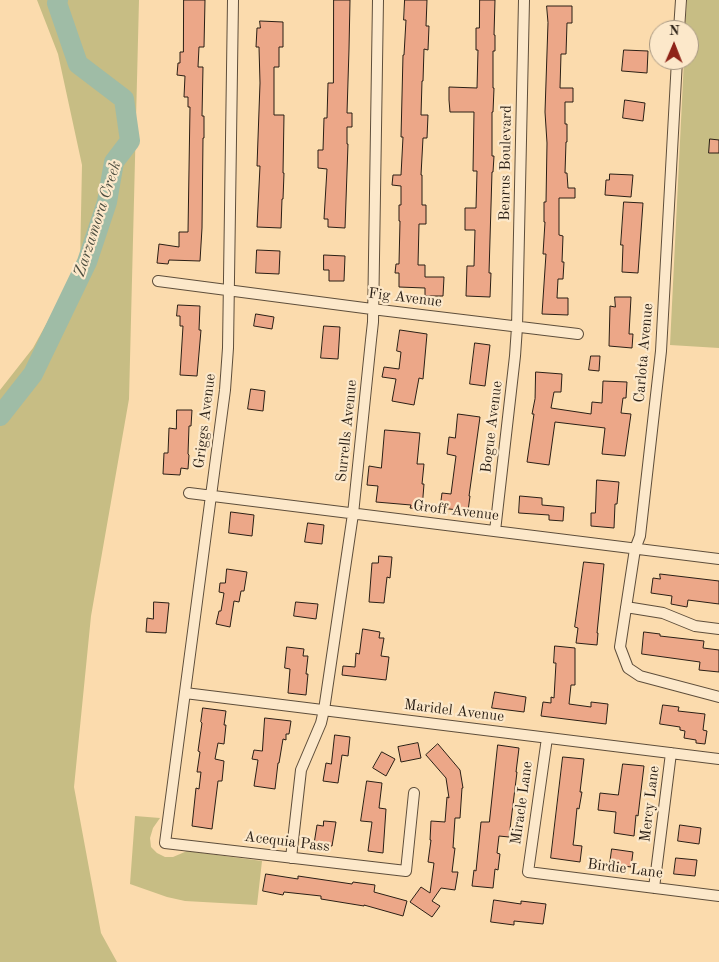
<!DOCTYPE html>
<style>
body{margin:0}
#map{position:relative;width:719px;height:962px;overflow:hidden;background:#fbdbad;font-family:"Old Standard TT",serif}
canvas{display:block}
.north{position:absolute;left:649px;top:20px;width:50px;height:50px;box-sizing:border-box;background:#fce8ca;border:1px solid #a89882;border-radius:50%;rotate:1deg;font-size:14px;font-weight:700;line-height:20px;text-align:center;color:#2a1f15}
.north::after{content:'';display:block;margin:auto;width:18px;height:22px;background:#8f2418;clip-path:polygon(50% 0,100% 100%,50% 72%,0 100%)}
</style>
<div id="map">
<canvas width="719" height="962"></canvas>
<div class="north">N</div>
</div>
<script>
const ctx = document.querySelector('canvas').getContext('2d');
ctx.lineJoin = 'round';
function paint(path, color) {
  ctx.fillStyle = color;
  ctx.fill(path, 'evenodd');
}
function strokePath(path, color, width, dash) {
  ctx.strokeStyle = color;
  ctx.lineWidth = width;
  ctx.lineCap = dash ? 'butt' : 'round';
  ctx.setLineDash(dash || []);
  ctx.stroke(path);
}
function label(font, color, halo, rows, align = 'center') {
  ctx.font = font + ' "Old Standard TT",serif';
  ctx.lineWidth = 4.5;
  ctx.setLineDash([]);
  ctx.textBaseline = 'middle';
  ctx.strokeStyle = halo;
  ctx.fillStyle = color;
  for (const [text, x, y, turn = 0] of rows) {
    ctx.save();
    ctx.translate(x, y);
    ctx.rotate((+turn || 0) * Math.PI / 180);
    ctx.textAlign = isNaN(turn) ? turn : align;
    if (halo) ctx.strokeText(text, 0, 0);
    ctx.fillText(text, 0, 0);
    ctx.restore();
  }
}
paint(new Path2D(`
 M37,0H139L129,399L91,616L74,787L101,933L117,962H0V390L33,348L80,263L82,165L58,54Z
 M687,0H719V348L670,345L684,60H689V30H685Z
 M135,816L160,818L153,828L150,838L151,847L157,853L165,857H173L187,851L262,861L257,905L185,901L167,897L130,884Z`), '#c7bd84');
strokePath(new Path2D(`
 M0,416L33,374L87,262L107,202L114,162L130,141L124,99L78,64L57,3L58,0`), '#9fbca6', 20);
const building = new Path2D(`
 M184,0H205L204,47H199L198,67H203L202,116H204V138H203L202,228L200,261L169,260L168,264L157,263L159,244L179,247V232H188L190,107H188V97H184L185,76L177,75L178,63H180V52H183Z
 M334,0H350L349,49L347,113H352V127H347V144H348L345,228L328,227V219H324L327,169L318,168V150H323L324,118H327L328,83H333Z
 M405,0H427L426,26H429L428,50L424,49L423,81H422L421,115H428L427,138H423L421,175H422V205H426V224H419L418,265H425V277H444L443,296H425V288L399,287V273H395L396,264H399L400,221H399V205H401V186L392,185L393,175H401L403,137H401L403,55H404L406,20H404Z
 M480,0H495L494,35H495V51H493V88H494L493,112H492V156H494L493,172H492L489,273H491L490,297L466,296L467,266H474L475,230H465V208H476L477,171H473L474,112H450L449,100V87L477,88L478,50H476V28H479Z
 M547,6H572V23H567L566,54H561L560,88H573V102H565V124H567V142H566L565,173H567L568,188H575V198H559V235L563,236L562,262H564L563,279H558L557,298H568V315L542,314L546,254H543L545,222H544V202H546L547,143L545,112L548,23Z
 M260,21L283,22V47H279V67H274V115H284L283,173H284L283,199H282L281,228L257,227L260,166H257L260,83L259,47H256L257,28H260Z
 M624,50L648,51L647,73L622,71Z
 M625,100L645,103L643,121L623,118Z
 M710,139L719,140V153H709Z
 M610,174L633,175L631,197L605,195L606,180H609Z
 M624,202L643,203L638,273L622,272L623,245H621Z
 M257,250L280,251L279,274L256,273Z
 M324,255L345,256L344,281H329V270H324Z
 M615,297H631L629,334H633L632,348L609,346L610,306L615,307Z
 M178,305L200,306L199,330H201L197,376L180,375L183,326H180V316H177Z
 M256,314L274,317L272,329L254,326Z
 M324,326L340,327L338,359L321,358Z
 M400,330L427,334L423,379L419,378L414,405L392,401L396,379L382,377L384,367L399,369L401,352L397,351Z
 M475,343L490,345L485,386L470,384Z
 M591,356H600L599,371L589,370Z
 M536,372L562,374L561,392H554L551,408L591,414L592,402L602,403L603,381L627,382L626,398H623L621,413L631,414L625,456L602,454L605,428L555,422L549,465L527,462L534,414H532L535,399Z
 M251,389L265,391L263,411L248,409Z
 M177,410H192L191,426H189L188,454L189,455L188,469L181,468L180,475L163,474L164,453H168L169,428L176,429Z
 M458,414L480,417L469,496H470L468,511L440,508L442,493L451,494L456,456L447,454L449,437L455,438Z
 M385,430L420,433L417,464H424L422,484H424L422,509L410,508L411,505L376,502L378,486L367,485L369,466L381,468Z
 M597,480L619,482L617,504H615L614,528L591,526V513H595Z
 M520,496L542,498V505L564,507L563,521L549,520V515L519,513Z
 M231,512L254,515L252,536L229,533Z
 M308,523L324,525L322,544L305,542Z
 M379,556L392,557L390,578L387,577L384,603L369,602L372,563H378Z
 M584,562L604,564L597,633H598L597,645L576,643L578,628L575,627Z
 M227,569L247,572L244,591H241L239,602L234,601L230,627L216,624L219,611H221L224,593L219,592L220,583H225Z
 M660,574L719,581V604L688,600L687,607L671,604L672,596L651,593L653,578L660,579Z
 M154,602L169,603L166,633L146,632L147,618L153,619Z
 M296,602L318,604L316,619L294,616Z
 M363,629L380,632L379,638H384L381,656L389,657L386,680L342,675L343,666L355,667L356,653L359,654Z
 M644,632L660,634V636L704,641L703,648L719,650V672L699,670L700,662L642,654Z
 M555,646L575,648V685H571L569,704L591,707V702L608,704L606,724L541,716L543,702L551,703V697L554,698L556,663H554Z
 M287,647L304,649L303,656H308L306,674H308L306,695L288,693L290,669L285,668Z
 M495,692L526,697L524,712L492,708Z
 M663,705L679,707L678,711L705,714L703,730L707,731L705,744L696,743V740L684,738L685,731L680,730V727L660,724Z
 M203,708L226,711L224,725H226L224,744L218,743L215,759L224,761L222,781H218L212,829L192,826L196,788L199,789L201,772H197L200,752L198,751L202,723L201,722Z
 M265,718L291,721L289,734H286V740L283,739L279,763H278L275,789L254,786L258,760L252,759L254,750L262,751Z
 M335,735L350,737L348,756L342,755L338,783L323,781L326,763L331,764Z
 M418,743L421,758L401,762L398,747Z
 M438,744L460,770L463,788H462L460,818H455L453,848H455L452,872H458L455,890L441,888L432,901L440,906L432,917L410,902L421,887L430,893L434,863L428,862L431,840H430L431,821L445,822L447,797L449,798L446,778L426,755Z
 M498,745L519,748L516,772H517L509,837L499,836L497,853L500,854L498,870L495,869L493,888L472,886L474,870L476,871L481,822H489Z
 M382,752L395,759L386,776L373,768Z
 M563,757L584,759L580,792H582L579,809L577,808L574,838L573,845L582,846L580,862L551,858Z
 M623,764L644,766L640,799L638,816L636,815L634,836L614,833L616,812L598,810L600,793L618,795Z
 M367,781L382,783L379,808L386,809L383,853L368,851L372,822L361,821Z
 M324,821L336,822L332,846L314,844L317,825L323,826Z
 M680,825L701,828L699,844L678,841Z
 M612,849L633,852L631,867L610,864Z
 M676,858L697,860L695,876L674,874Z
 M266,874L298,879V876L352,884L353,882L375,885L374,892L407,901L403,916L364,905V906L321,899V896L284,892L283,895L263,891Z
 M494,900L521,904V901L546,904L543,924L514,921V925L491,922Z`);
paint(building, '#eca788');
strokePath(building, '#2a1f15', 1);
const street = new Path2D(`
 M233,0L228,348L225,390L165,843L406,871L414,793
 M679,30L681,0
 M677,60L661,351L640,536L635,549L620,647L628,668L640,676L719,697
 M158,281L372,309L578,334
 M189,493L719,559
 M495,531L515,356L517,327L524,0
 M626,607L663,613L695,626L719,629
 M185,693L719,759
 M547,738L528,872L719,896
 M291,858L301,770L321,723L324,710L353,514L371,340L373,322L378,0
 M654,888L671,753`);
strokePath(street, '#5e4e3b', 12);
strokePath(street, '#fce8ca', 10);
label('15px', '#2a1f15', '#fce8ca', [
 ["Benrus Boulevard",506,163,-89],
 ["Fig Avenue",405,298,7],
 ["Carlota Avenue",644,353,-85],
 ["Griggs Avenue",205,421,-83],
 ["Bogue Avenue",492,427,-83],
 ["Surrells Avenue",347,431,-84],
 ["Groff Avenue",456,511,7],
 ["Maridel Avenue",454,711,7],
 ["Miracle Lane",522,803,-82],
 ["Mercy Lane",650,804,-83],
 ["Acequia Pass",287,842,7],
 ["Birdie Lane",625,869,7]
]);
label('italic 16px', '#4d4e40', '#fce8ca', [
 ["Zarzamora Creek",98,219,-72]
]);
</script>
